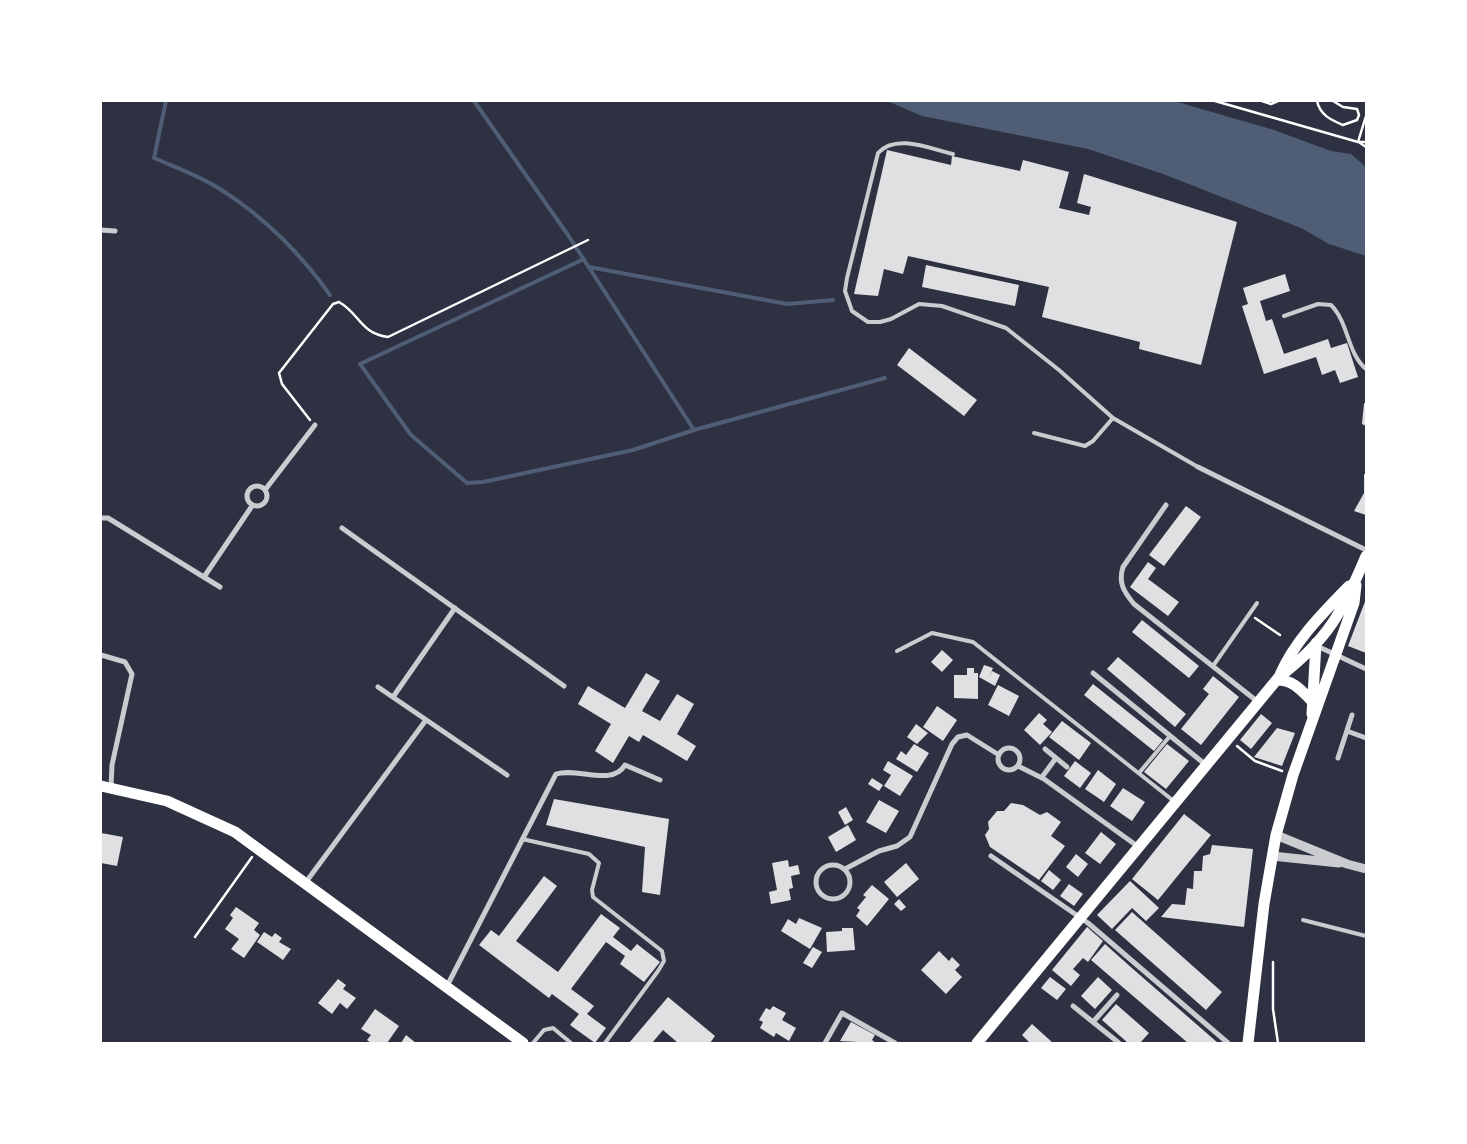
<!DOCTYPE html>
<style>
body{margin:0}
#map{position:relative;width:1467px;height:1144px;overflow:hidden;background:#2d3142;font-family:Signika,sans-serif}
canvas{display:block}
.frame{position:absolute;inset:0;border:102px solid #fff;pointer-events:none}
</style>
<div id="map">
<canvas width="1467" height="1144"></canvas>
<div class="frame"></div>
</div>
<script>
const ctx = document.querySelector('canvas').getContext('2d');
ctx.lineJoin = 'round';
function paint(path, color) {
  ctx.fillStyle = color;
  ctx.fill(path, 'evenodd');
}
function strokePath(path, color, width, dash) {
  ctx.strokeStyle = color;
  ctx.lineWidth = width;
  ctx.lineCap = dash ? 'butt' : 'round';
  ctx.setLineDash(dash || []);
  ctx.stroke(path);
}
paint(new Path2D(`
 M887,101H1174L1274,130L1331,151L1351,154L1366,167V256L1329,244L1301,228L1163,174L1088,149L922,116Z`), '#4f5d75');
strokePath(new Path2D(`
 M166,101L154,158C177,168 203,177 223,191C264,217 302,255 330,295
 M474,101L568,235L694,430
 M584,259L360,364L411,435L467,483L483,482L633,450L694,430L885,378
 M589,267L787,304L833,300`), '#4f5d75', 4);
paint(new Path2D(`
 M887,150L951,165L952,156L1020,171L1023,160L1069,172L1059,208L1089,215L1091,207L1077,203L1084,174L1237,222L1201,365L1139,349L1140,342L1042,317L1049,287L908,256L903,274L884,269L878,296L854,294Z
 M926,265L1019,285L1015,306L922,287Z
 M1285,274L1290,291L1260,301L1266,321L1272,319L1284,354L1328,339L1331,348L1347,343L1358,377L1340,383L1335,370L1322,375L1316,357L1264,374L1242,306L1248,304L1243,288Z
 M909,348L977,400L964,416L897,365Z
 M1364,403H1366V426L1362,424Z
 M1364,474H1366V515L1354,511L1364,493Z
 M1186,506L1201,517L1164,566L1149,555Z
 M1148,562L1156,568L1148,579L1179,602L1168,616L1130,587Z
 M1366,599V653L1348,646Z
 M1142,620L1199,666L1189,678L1132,632Z
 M942,650L953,660L942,672L931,662Z
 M1118,657L1186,714L1175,727L1107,669Z
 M984,665L993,668L989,677L992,671L1000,675L995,686L979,677Z
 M967,668H974V673H978V699L954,698V675H967Z
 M646,673L660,681L642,711L660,721L677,694L694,704L677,734L696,746L687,761L643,735L639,742L629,736L613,763L595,751L611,724L578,704L588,686L625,708Z
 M1213,676L1239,697L1201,745L1181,729L1209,694L1203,689Z
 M1093,684L1163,740L1154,751L1084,695Z
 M998,685L1019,696L1009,716L988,705Z
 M937,706L957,720L943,741L923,727Z
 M1039,713L1047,720L1043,724L1052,732L1040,745L1024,730Z
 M1261,714L1272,723L1251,749L1240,740Z
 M1062,721L1091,743L1079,760L1049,737Z
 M916,724L928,733L917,744L907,737Z
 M1277,728L1295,733L1282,766L1254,757Z
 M914,744L929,753L917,772L896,759L901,751L906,755Z
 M1167,744L1189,761L1166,789L1144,772Z
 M888,761L913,776L900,796L884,786L891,775L883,770Z
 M1075,761L1091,773L1080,788L1064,776Z
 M1098,770L1116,784L1104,802L1085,789Z
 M872,778L883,785L879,791L868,784Z
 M1123,788L1145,802L1132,821L1110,806Z
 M554,799L669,819L660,895L642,892L645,847L546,825Z
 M879,800L899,811L886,833L866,822Z
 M1011,803L1023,805L1040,815L1047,812L1061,822L1051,836L1065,846L1039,880L990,847L985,835L989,829L988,822L997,811H1004Z
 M846,807L853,820L845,825L838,812Z
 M1184,814L1211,835L1158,900L1132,879Z
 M848,825L856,840L836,852L828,837Z
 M1101,832L1116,844L1100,864L1085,853Z
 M101,833L123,837L117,866L101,863Z
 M1212,845L1253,849L1244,927L1161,917L1172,904L1185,905L1187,888L1193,889L1194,871H1202L1203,856L1210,854Z
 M1076,854L1088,864L1078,877L1066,867Z
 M788,860L789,867L798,865L800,874L791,876L793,888L789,889L791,900L771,904L769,892L777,890L772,863Z
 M906,863L919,879L897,897L884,882Z
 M1049,870L1061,880L1053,890L1041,881Z
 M544,876L557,886L516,941L558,972L601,914L620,928L613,937L631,951L637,944L660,962L644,982L620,964L625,956L606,942L571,989L594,1006L587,1014L606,1028L595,1043L570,1025L579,1014L552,994L549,998L479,945L491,930L499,936Z
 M1130,881L1159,908L1146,921L1132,908L1112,929L1097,915Z
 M1069,884L1083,894L1074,906L1060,896Z
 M872,885L889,899L867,926L856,916L860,910L857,908L866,897L863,895Z
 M899,899L906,907L901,911L894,904Z
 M236,907L259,923L254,930L260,935L244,958L231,949L239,939L225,929L233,918L230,915Z
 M1132,912L1222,992L1206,1010L1115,930Z
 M799,918L822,928L810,949L781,931L788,919L796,924Z
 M1087,927L1103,941L1088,962L1083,958L1073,969L1080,975L1071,986L1052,970Z
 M842,928H853L855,950L827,952L826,932L842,931Z
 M264,932L272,937L275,933L282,938L279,942L291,949L283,960L257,942Z
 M1105,944L1133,969L1218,1043H1188L1091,960Z
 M813,947L822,952L812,968L803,963Z
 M939,951L949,961L952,957L960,965L955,970L962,977L946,994L921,970Z
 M1050,977L1066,989L1057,1000L1041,988Z
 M1098,977L1112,990L1095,1009L1081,996Z
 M338,979L346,985L343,989L356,998L347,1009L340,1003L332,1014L318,1003Z
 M668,997L715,1036L710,1043H678L663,1030L652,1043H629Z
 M1116,1004L1149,1033L1140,1043H1128L1102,1020Z
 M773,1006L786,1013L782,1020L796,1028L789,1041L776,1033L774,1037L760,1028L763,1022L759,1020L766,1008L770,1010Z
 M375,1009L399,1026L387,1043H371L367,1040L371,1035L361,1029Z
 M851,1022L875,1035L872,1040L876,1043L840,1041Z
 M1032,1024L1053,1043H1030L1022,1035Z
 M406,1035L416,1043H401Z`), '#e0e0e3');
strokePath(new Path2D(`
 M1215,101L1358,142H1366
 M1262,101L1271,104L1278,101
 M1317,101C1320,115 1331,120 1343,125L1357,120L1359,115L1357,109L1343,107L1333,101
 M1358,142L1366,116
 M1360,143L1366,147
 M310,420L282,384L279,373L333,304L339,302C360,314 360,333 388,337L588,240
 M1255,618L1280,635
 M1237,746L1255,761L1282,771
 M195,937L252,857
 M1273,962V1009L1278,1043`), '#fff', 2.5);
strokePath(new Path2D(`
 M953,154C931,149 896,133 878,153L847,278L845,291L852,311L868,322H880L891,319L919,304L942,306L1006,328L1059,370L1113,418
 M1284,316L1318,304L1331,305C1349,323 1347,353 1366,369
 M1034,433L1085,446L1093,441L1113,418L1198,467
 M897,651L932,633L973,642L1175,802
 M1213,666L1257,603
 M1139,773L1170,736
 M522,839L589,854L599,863L592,890L593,897L662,951L664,961L658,971L605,1043
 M1303,920L1366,936
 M533,1043L544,1030L553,1028L571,1043`), '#caccd0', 4);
strokePath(new Path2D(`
 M101,230L115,231
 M1198,467L1366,550
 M247 496a10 10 0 1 1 20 0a10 10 0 1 1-20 0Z
 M265,490L315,425
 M1166,505L1123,567C1118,583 1124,592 1134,604L1258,702
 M101,518H108L220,587
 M342,528L564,686
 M204,577L252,506
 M1317,646L1366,669
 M101,655L125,662L132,674L112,765L111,787
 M1093,673L1206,765
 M378,687L507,775
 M393,697L455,608
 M1347,731L1366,738
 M998 759a11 11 0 1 1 22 0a11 11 0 1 1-22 0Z
 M1045,749L1067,767
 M1338,758L1352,715
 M1018,766L1044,779L1140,848
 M1042,777L1056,758
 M991,856L1088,923L1228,1043
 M816 882a17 17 0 1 1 34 0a17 17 0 1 1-34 0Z
 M845,869L879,851L897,846L910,837L952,744L958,737L967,735L999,755
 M306,882L426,720
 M447,986L556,774C577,767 612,787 625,765L660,780
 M1073,1006L1119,1043
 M1093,1022L1117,995
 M825,1043L842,1013L895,1043`), '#caccd0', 5);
strokePath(new Path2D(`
 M1276,835L1347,864L1366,869
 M1272,856L1339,863`), '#caccd0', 9);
strokePath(new Path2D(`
 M1280,675C1295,640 1323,613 1349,586
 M1277,680C1293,680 1300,689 1311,700
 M1312,714L1316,643
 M101,786L167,801L235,832L523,1043
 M977,1043L1279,677C1328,640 1343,611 1366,556
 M1248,1043L1264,904L1276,835L1293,775L1354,603L1356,585`), '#fff', 11);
</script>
